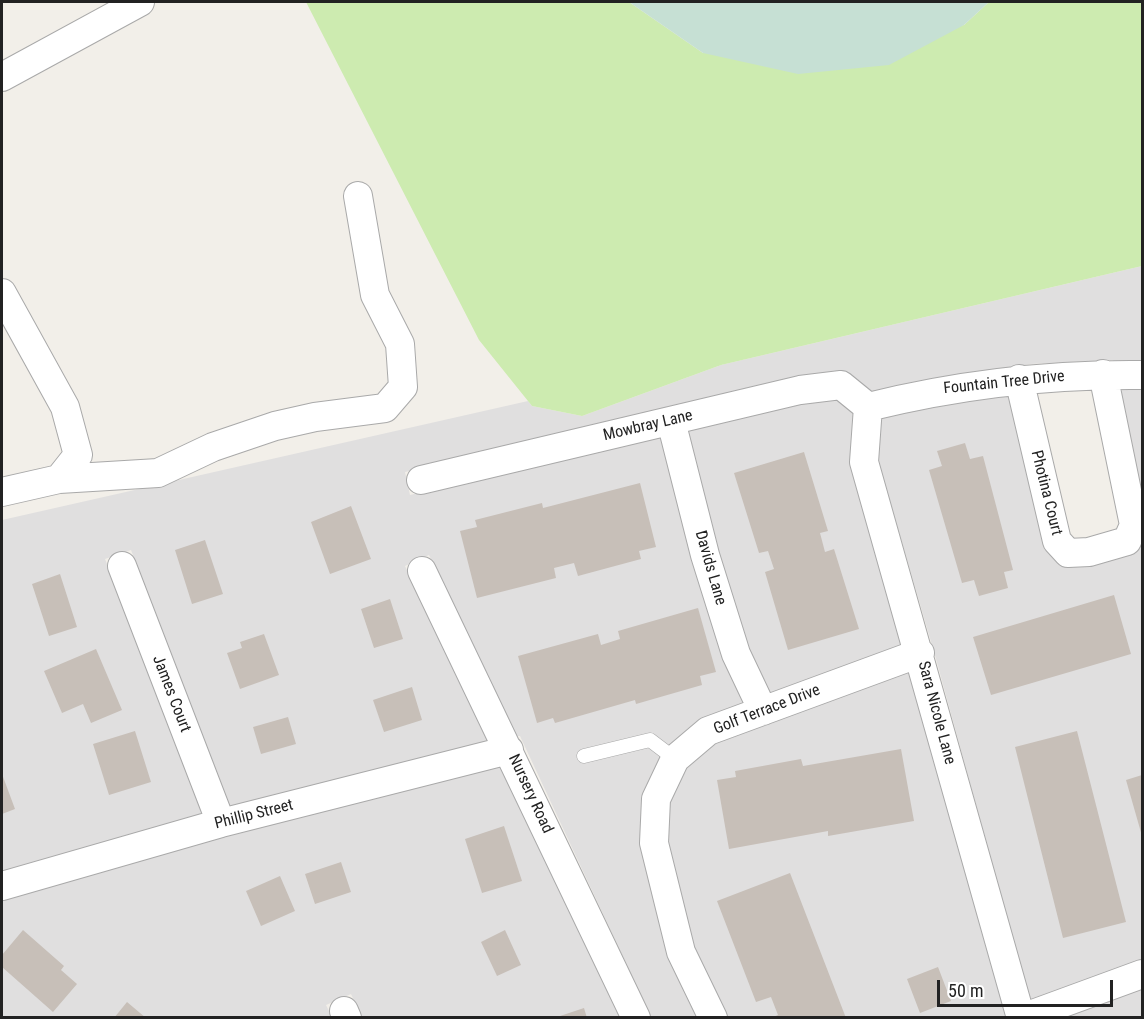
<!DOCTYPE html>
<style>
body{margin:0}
#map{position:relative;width:1144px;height:1019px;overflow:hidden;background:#f2efe9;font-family:"Roboto Condensed",sans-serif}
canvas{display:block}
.frame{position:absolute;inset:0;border:3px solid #222;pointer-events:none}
.scale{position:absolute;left:937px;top:980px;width:176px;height:27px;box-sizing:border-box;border:3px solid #222;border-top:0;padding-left:8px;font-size:18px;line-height:21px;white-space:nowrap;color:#222;-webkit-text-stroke:4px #fff;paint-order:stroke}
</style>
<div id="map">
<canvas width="1144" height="1019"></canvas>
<div class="frame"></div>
<div class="scale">50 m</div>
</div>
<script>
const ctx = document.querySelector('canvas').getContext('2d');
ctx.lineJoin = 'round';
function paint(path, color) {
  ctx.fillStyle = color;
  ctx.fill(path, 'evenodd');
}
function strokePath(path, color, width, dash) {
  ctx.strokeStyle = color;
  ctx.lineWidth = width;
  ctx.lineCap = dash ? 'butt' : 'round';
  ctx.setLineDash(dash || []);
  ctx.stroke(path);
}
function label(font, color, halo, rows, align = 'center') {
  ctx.font = font + ' "Roboto Condensed",sans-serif';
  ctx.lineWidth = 4.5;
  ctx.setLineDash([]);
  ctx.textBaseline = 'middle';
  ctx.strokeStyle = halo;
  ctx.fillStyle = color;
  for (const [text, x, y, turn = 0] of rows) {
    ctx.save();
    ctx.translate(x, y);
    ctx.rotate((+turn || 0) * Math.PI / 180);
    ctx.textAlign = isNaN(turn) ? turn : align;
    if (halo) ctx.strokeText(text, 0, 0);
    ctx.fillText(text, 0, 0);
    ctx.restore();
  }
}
paint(new Path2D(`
 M1142,266V363H1114L1113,360L1030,364L873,394L799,378L405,472L410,495L661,436L745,705L643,799L698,1017H651L520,736H517L429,555L405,566L490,743L230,808L131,550L105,559L204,815L2,873V520L528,401L532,406L582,416L721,365Z
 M1119,387H1142V501Z
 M1009,392L1044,544L1142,537V962L1030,1002L936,659L878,460L880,416Z
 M836,398L854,412L851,466L904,646L770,695L749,649L718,551L687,430L802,402Z
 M910,670L1006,1015L1002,1018L728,1017L694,948L668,841L670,801L686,766L715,741Z
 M501,765L621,1017H362L351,994L326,1005L332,1017L2,1018V898L213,838Z
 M1142,987V1017H1058Z`), '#e0dfdf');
paint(new Path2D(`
 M306,2H629L703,53L964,25L989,2H1142V266L721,365L582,416L532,406L479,340Z`), '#cdebb0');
paint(new Path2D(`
 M629,2H989L964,25L889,65L798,74L703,53Z`), '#c6e0d4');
paint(new Path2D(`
 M965,443L970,459L983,456L1013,570L1004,572L1008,588L979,596L974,580L962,583L929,470L942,466L937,451Z
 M804,452L828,531L820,533L825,552L834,549L859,629L788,650L765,572L774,569L768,551L759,553L734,473Z
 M640,483L656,547L639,551L641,559L578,576L574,563L554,568L556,578L477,598L460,531L477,527L475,520L542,503L543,508Z
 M351,506L371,559L330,574L311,522Z
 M205,540L223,594L192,604L175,550Z
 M60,574L77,627L49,636L32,584Z
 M1114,595L1131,654L991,695L973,637Z
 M390,599L403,639L374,648L361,609Z
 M698,608L716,672L700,676L702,685L636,704L635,700L555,723L553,718L537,723L518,656L598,634L601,645L620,639L618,631Z
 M264,634L279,675L240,689L227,653L242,648L240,642Z
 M96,649L122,710L91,723L83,704L62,713L44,671Z
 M412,687L422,720L384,732L373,700Z
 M288,717L296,744L261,754L253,727Z
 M135,731L151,782L109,795L93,744Z
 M1077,731L1126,922L1063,938L1015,747Z
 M901,749L914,821L828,836V831L729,849L717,780L736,777L735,771L801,759L803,766Z
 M2,774L15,809L2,814Z
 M1142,775V836L1126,780Z
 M504,826L522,881L482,893L465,839Z
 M341,862L351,892L315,904L305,874Z
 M790,873L846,1018H771L778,1015L771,997L756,1002L717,901Z
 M280,876L295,911L261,926L246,891Z
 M23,930L64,966L61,970L77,984L53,1012L2,967V955Z
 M505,930L521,965L497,976L481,942Z
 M938,967L951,1001L920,1013L907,979Z
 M127,1002L146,1018H114Z
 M584,1008L587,1018H557V1017Z`), '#c7bfb8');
const lane = new Path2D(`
 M584,756L650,740L675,759`);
const street = new Path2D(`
 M2,77L140,2
 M2,293L65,407L78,455L59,479L2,492
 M1019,379L1057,541L1068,553L1089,552L1127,541L1134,525L1103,374
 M868,407L864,462L1021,1018
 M868,407C960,384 1048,374 1142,375
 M671,421L705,555L736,654L763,711
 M59,479L158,473L213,447L275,426L315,417L385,408L403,387L400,344L375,295L358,196
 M421,480L800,390L841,385L868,407
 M122,566L221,823
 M422,571L636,1018
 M2,886L221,823L509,750
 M344,1011L347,1018
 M713,1018L681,952L654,843L656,799L675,759L708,731L920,653
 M1022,1018L1142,974`);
strokePath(lane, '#a9a9a9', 15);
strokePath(street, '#a9a9a9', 30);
strokePath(lane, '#fff', 14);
strokePath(street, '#fff', 28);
label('16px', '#222', '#fff', [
 ["Fountain Tree Drive",1004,383,-6],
 ["Mowbray Lane",648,426,-13],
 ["Photina Court",1046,493,76],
 ["Davids Lane",710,568,74],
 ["James Court",171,694,69],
 ["Golf Terrace Drive",767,710,-21],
 ["Sara Nicole Lane",936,713,75],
 ["Nursery Road",530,794,65],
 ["Phillip Street",254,815,-14]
]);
</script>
